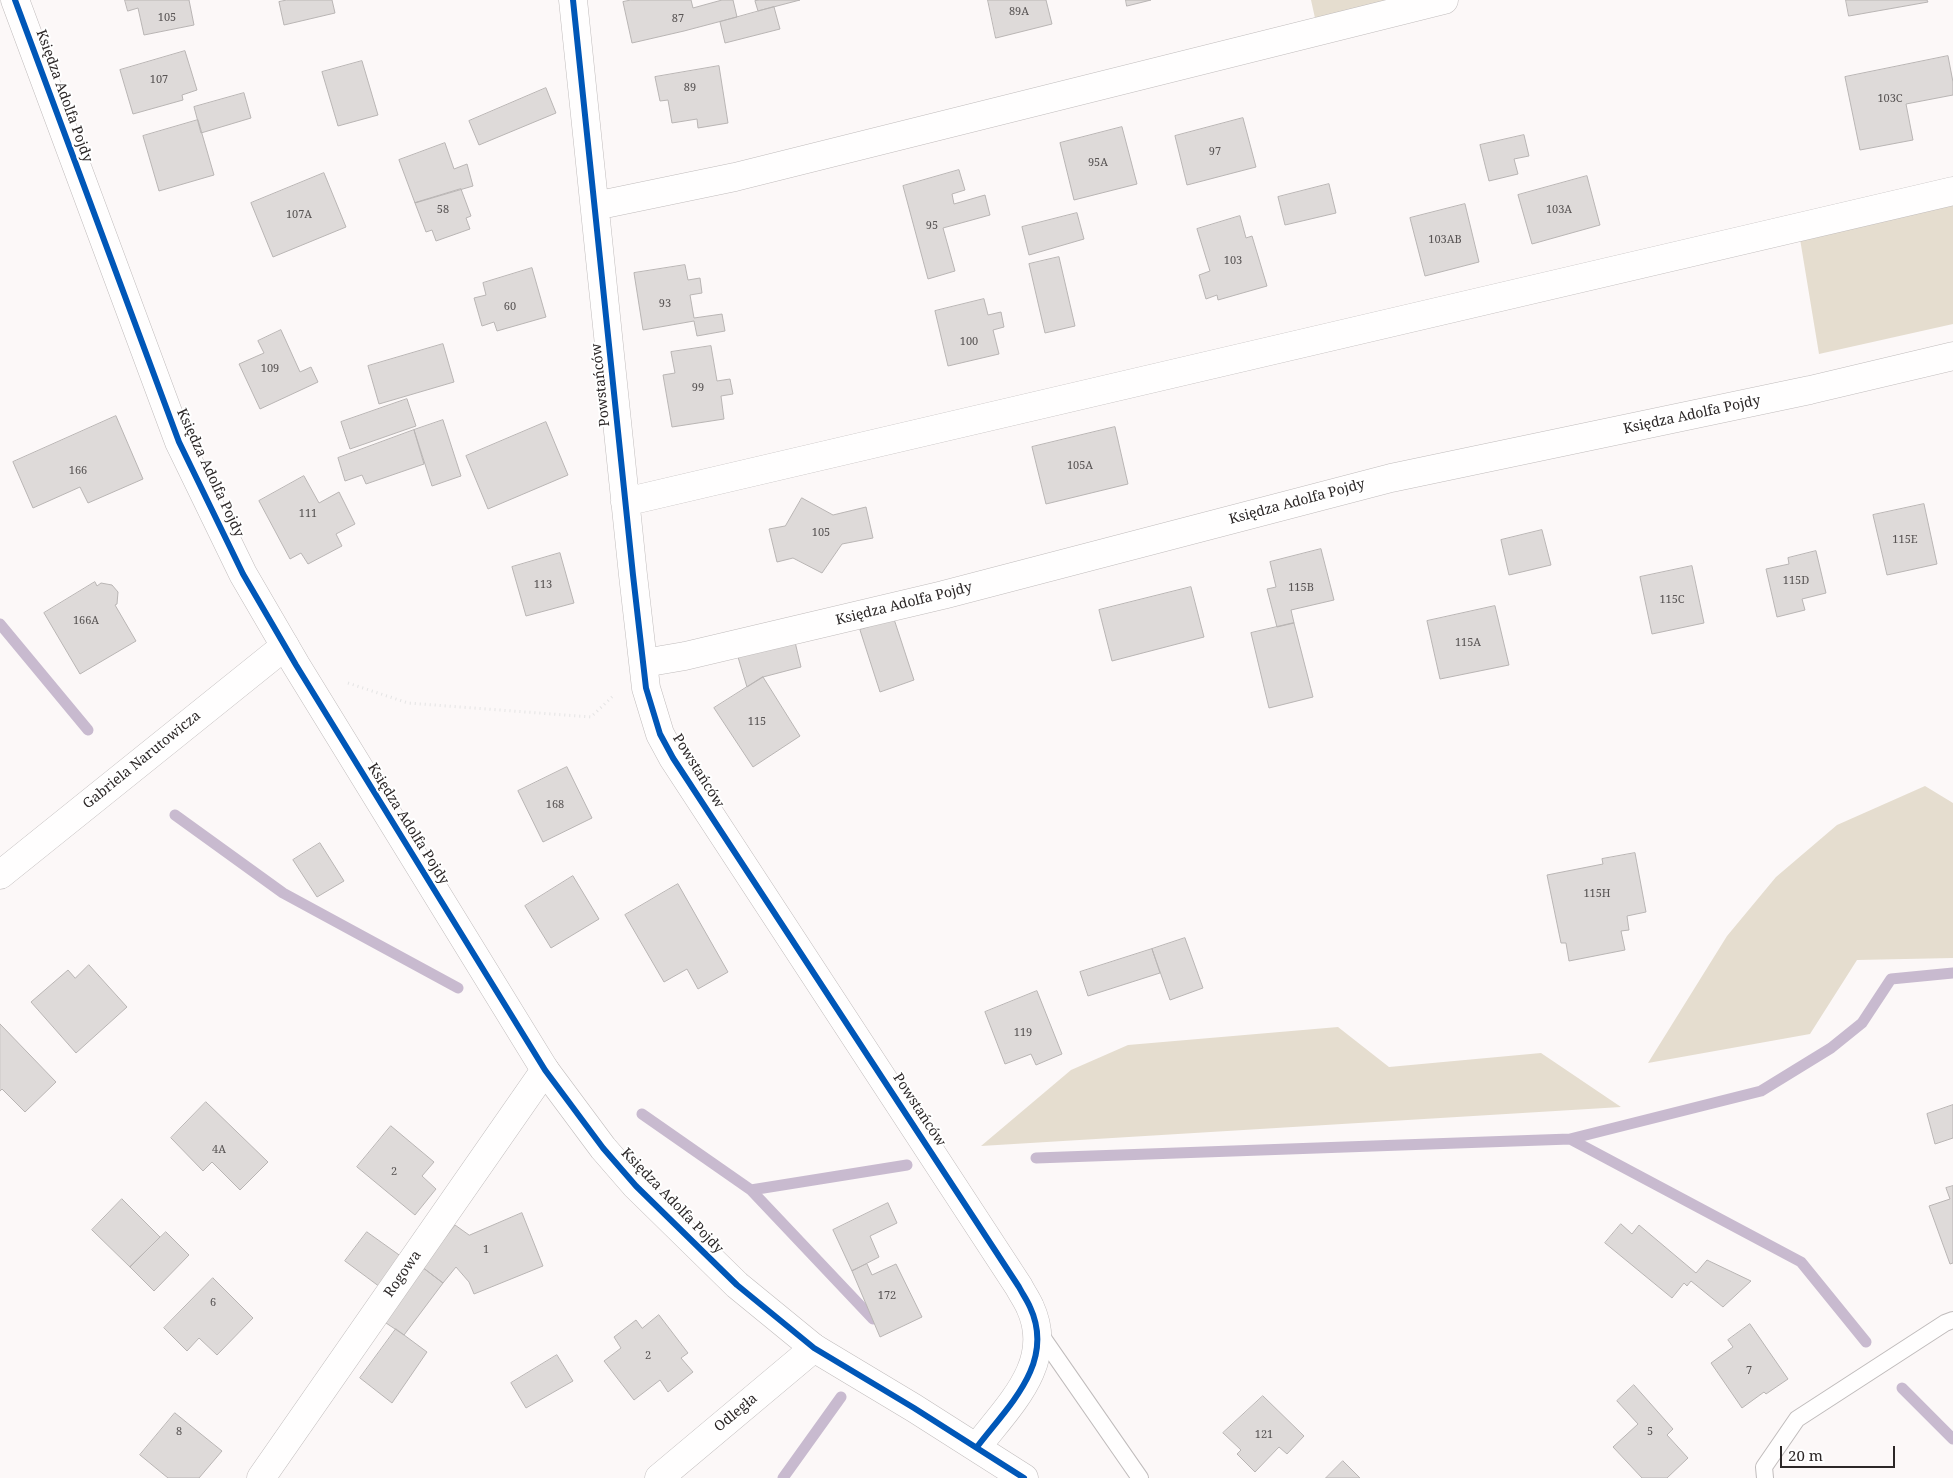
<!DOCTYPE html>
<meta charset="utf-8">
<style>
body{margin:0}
#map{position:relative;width:1953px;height:1478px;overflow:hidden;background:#fcf8f8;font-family:"Noto Serif",serif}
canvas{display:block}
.scale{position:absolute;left:1780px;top:1446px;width:115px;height:22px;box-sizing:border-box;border:2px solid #2c2727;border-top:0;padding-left:6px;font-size:15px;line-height:18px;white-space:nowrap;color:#2c2727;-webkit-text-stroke:4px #fff;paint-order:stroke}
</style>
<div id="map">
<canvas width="1953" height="1478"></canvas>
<div class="scale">20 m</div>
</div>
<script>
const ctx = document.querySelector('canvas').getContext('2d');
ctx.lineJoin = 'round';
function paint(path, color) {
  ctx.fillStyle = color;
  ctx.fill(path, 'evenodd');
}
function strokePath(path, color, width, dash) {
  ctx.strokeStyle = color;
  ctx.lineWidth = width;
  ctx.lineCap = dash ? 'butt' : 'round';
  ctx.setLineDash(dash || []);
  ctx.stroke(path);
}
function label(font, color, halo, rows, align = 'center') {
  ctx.font = font + ' "Noto Serif",serif';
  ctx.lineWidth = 4;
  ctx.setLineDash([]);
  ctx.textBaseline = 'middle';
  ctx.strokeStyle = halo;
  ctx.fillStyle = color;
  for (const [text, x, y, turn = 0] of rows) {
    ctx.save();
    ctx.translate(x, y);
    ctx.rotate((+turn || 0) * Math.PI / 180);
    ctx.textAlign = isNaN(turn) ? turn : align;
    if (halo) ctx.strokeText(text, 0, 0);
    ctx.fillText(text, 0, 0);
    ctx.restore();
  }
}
paint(new Path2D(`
 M1311,0H1393L1315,18Z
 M1953,200V324L1819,354L1800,239Z
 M1925,786L1953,803V958L1857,960L1810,1034L1648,1063L1727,936L1776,877L1837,825Z
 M1338,1027L1389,1067L1541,1053L1621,1107L981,1146L1071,1070L1128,1045Z`), '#e5ddcf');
strokePath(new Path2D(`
 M0,624L88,730
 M175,815L283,893L458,988
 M642,1114L751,1190L907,1165
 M1570,1139L1761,1091L1831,1048L1862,1023L1891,979L1953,973
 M1036,1158L1570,1139L1801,1262L1866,1342
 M751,1190L873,1319
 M1902,1388L1953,1439
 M783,1478L841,1397`), '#c8bacf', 11);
const building = new Path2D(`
 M125,0H189L194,25L144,35L138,8L128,11Z
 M287,0H332L335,13L284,25L279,2Z
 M631,0H691L693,8L722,0H733L737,17L684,31L632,43L623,2Z
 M760,0H800L758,11L755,1Z
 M988,0H1046L1052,24L996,38Z
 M1126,0H1151L1127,6Z
 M1846,0H1927L1928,2L1849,16Z
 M774,7L780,29L725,43L720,22Z
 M185,51L197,90L182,95L183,100L133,114L120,70Z
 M1948,56L1953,82V95L1906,104L1913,140L1860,150L1845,77Z
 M362,61L378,115L338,126L322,72Z
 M719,66L728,123L698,128L697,119L672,123L668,100L660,101L655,77Z
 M546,88L556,113L479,145L469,121Z
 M244,93L251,118L201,133L194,107Z
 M1243,118L1256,167L1187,185L1175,136Z
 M198,120L214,175L159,191L143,136Z
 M1122,127L1137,184L1074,200L1060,143Z
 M1524,135L1529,156L1514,159L1518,174L1489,181L1480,145Z
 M445,143L454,169L467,164L473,186L415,203L399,160Z
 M959,170L965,190L952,194L954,204L985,195L990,215L943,228L955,271L928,279L903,186Z
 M324,173L346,227L273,257L251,203Z
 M1587,176L1600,225L1532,244L1518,195Z
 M1329,184L1336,213L1285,225L1278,197Z
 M461,189L471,216L466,218L470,229L436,241L432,230L426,232L415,203Z
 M1465,204L1479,262L1425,276L1410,218Z
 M1077,213L1084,239L1029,255L1022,227Z
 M1240,216L1246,238L1252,236L1267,286L1218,300L1217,295L1206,299L1199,275L1210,271L1197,229Z
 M1059,257L1075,326L1045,333L1029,264Z
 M685,265L688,280L700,278L702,293L690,295L694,318L722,314L725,331L697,336L694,321L643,330L634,273Z
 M532,268L546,317L497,331L494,322L482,326L474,298L486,295L483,283Z
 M984,299L988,315L1001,312L1004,327L993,330L999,354L948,366L935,311Z
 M281,330L300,372L311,367L318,382L260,409L239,364L264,353L258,341Z
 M443,344L454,382L379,404L368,366Z
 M711,346L717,381L730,379L733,394L721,396L724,419L672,427L663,375L675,373L671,352Z
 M407,399L416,426L350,449L341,422Z
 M116,416L143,479L88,503L80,487L33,508L13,462Z
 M443,420L461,476L432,486L414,430Z
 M546,422L568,475L488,509L466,456Z
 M1115,427L1128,484L1046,504L1032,447Z
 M414,430L424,464L366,484L362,475L345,481L338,458Z
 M304,476L319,503L339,492L355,524L336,534L342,546L308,564L301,553L290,559L259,501Z
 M802,498L833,515L866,507L873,538L842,544L822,573L793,558L777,562L769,529L785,526Z
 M1924,504L1937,564L1887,575L1873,515Z
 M1542,530L1551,565L1509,575L1501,540Z
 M1321,549L1334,600L1291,610L1294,623L1277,627L1267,589L1276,587L1270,562Z
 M1816,551L1826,593L1802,599L1805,610L1777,617L1766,569L1789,564L1788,558Z
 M560,553L574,603L526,616L512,567Z
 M1692,566L1704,623L1652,634L1640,577Z
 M95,582L97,586L101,583L112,585L118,592L117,604L115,605L136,641L80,674L44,613Z
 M1191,587L1204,637L1112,661L1099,610Z
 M1495,606L1509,665L1440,679L1427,621Z
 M894,619L914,680L880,692L860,630Z
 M1294,623L1313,697L1269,708L1251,633Z
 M795,642L801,667L763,677L747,687L738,657Z
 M763,677L800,736L753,767L714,708Z
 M567,767L592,818L543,842L518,791Z
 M320,843L344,881L317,897L293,860Z
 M1635,853L1646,912L1627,916L1629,930L1621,931L1625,950L1569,961L1566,943H1561L1547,875L1603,864L1602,859Z
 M573,876L599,919L551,948L525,906Z
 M678,884L728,972L698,989L687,969L664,982L625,915Z
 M1185,938L1203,988L1170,1000L1152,949Z
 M1152,949L1160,973L1088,996L1080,972Z
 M89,965L127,1007L76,1053L31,1002L68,970L75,978Z
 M1037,991L1062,1054L1036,1065L1031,1054L1005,1064L985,1012Z
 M0,1024L56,1082L25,1112L2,1089L0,1091Z
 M206,1102L268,1162L240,1190L212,1162L203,1171L171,1138Z
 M1953,1105V1138L1935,1144L1927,1114Z
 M391,1126L434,1162L422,1176L436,1189L415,1215L357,1167Z
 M1953,1186V1263L1950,1264L1929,1206L1950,1199L1946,1188Z
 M122,1199L160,1237L130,1267L92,1230Z
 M888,1203L897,1223L870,1236L879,1257L852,1271L833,1230Z
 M522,1213L543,1266L474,1294L469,1282L456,1267L443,1283L422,1267L455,1225L469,1235Z
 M1621,1224L1632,1234L1639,1225L1696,1273L1707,1260L1751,1281L1723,1307L1691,1281L1687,1286L1684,1283L1672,1298L1605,1243Z
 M166,1232L189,1255L154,1291L130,1267Z
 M367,1232L402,1257L380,1287L345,1261Z
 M867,1264L872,1275L896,1264L922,1317L880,1337L852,1271Z
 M422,1267L443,1283L404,1335L383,1321Z
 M213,1278L253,1318L217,1355L199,1338L187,1351L164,1328Z
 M659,1315L688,1353L681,1358L693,1372L668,1392L660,1380L634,1400L604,1361L621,1348L614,1337L636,1320L642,1328Z
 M1750,1324L1788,1379L1766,1394L1764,1392L1742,1408L1711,1363L1733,1347L1728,1340Z
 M396,1329L427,1352L392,1403L360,1378Z
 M557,1355L573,1381L526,1408L511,1383Z
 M1634,1385L1673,1429L1667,1435L1688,1458L1667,1478H1642L1613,1447L1638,1424L1617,1401Z
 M1263,1396L1304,1436L1287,1454L1279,1447L1255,1472L1237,1454L1241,1450L1223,1433Z
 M175,1413L222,1451L199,1478H168L140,1455Z
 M1343,1461L1360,1478H1326Z`);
paint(building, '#dedad9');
strokePath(building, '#b9b5b4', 1);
const service = new Path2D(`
 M1038,1331L1140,1478
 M1765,1478L1764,1467L1797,1419L1945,1323L1953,1320`);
const minor = new Path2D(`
 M573,0L633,575L646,688L660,734L673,758L1019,1287C1022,1293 1027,1300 1030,1307C1056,1363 1008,1406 977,1447
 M595,206L735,177L1444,0
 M625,502L1953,191
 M644,663L685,656L943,595L1391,478L1810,390L1953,356
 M0,875L285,646
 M261,1478L545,1070
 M659,1478L814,1348`);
const tertiary = new Path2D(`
 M15,0L179,442L243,574L296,665L545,1070L603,1148L636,1186L737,1285L814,1348L914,1408L1024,1478`);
strokePath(service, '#c0bcbc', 18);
strokePath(minor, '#c0bcbc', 29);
strokePath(tertiary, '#c0bcbc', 29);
strokePath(new Path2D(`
 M348,683L408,703L591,717L613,696`), '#e4e4e4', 3, [1, 4]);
strokePath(service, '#fffefe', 16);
strokePath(minor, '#fffefe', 28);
strokePath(tertiary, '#fffefe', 28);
strokePath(new Path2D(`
 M15,0L179,442L243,574L296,665L545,1070L603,1148L636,1186L737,1285L814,1348L914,1408L1024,1478
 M573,0L633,575L646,688L660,734L673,758L1019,1287C1022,1293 1027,1300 1030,1307C1056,1363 1008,1406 977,1447`), '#0057b8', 6);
label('11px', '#585454', null, [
 ["89A",1019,12],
 ["105",167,18],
 ["87",678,19],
 ["107",159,80],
 ["89",690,88],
 ["103C",1890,99],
 ["97",1215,152],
 ["95A",1098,163],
 ["58",443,210],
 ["103A",1559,210],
 ["107A",299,215],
 ["95",932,226],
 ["103AB",1445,240],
 ["103",1233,261],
 ["93",665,304],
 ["60",510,307],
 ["100",969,342],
 ["109",270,369],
 ["99",698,388],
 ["105A",1080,466],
 ["166",78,471],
 ["111",308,514],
 ["105",821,533],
 ["115E",1905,540],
 ["115D",1796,581],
 ["113",543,585],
 ["115B",1301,588],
 ["115C",1672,600],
 ["166A",86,621],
 ["115A",1468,643],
 ["115",757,722],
 ["168",555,805],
 ["115H",1597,894],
 ["119",1023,1033],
 ["4A",219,1150],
 ["2",394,1172],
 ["1",486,1250],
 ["172",887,1296],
 ["6",213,1303],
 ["2",648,1356],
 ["7",1749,1371],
 ["8",179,1432],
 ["5",1650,1432],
 ["121",1264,1435]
]);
label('14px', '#2c2727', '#fff', [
 ["Księdza Adolfa Pojdy",64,96,70],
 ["Powstańców",601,385,-96],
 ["Księdza Adolfa Pojdy",1692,415,-12],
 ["Księdza Adolfa Pojdy",210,473,65],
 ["Księdza Adolfa Pojdy",1297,502,-15],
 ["Księdza Adolfa Pojdy",904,604,-14],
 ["Gabriela Narutowicza",142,760,-39],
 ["Powstańców",698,771,58],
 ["Księdza Adolfa Pojdy",408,824,58],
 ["Powstańców",919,1110,57],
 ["Księdza Adolfa Pojdy",672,1201,46],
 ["Rogowa",403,1274,-55],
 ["Odległa",736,1413,-40]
]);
</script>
